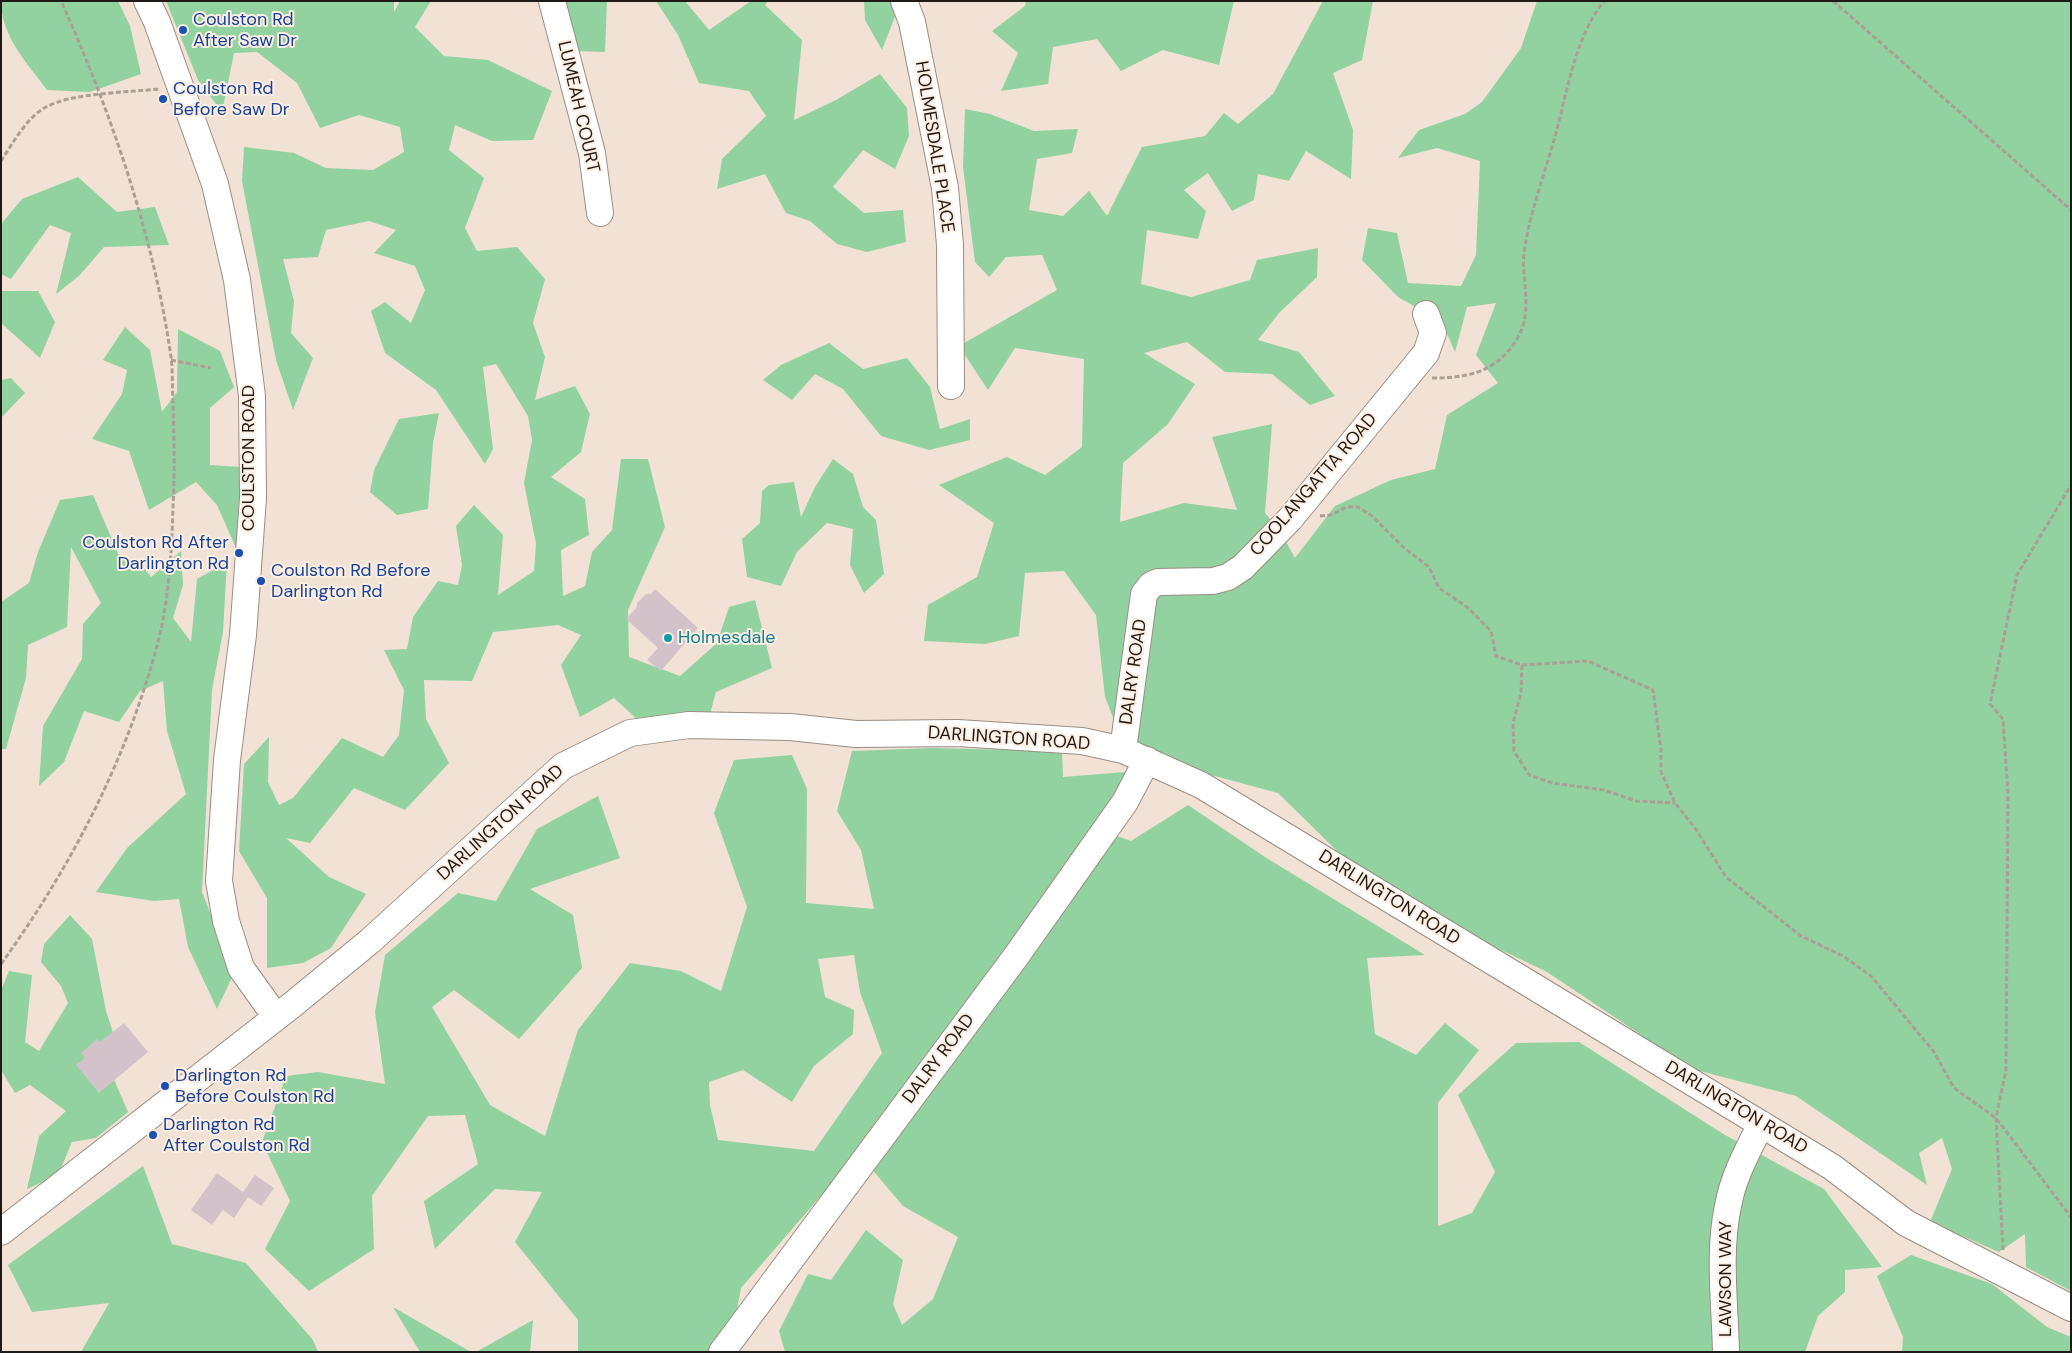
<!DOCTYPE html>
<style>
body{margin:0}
#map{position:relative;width:2072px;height:1353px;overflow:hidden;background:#f1e2d5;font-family:"DM Sans",sans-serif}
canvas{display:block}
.frame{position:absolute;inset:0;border:2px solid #1f1a15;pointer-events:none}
</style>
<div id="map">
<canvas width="2072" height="1353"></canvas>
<div class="frame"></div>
</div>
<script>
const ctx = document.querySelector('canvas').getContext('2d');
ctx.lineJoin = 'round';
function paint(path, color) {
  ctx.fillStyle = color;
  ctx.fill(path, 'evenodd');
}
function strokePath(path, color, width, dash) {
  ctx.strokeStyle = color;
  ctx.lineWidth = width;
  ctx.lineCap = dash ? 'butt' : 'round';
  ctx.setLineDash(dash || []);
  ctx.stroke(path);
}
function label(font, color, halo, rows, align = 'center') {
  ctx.font = font + ' "DM Sans",sans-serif';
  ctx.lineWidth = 4;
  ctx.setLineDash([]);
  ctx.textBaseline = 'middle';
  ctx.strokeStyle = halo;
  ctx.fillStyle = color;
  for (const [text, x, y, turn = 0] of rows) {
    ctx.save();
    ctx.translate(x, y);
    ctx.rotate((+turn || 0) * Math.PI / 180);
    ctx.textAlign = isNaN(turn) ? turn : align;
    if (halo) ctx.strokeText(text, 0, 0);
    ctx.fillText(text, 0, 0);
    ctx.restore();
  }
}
paint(new Path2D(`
 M1,1H118L130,26L141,74L90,92L47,90C27,63 1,36 1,1Z
 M166,1H394V12L400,1H431L415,27L444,56L488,60L552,91L533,140L492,141L455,125L449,150L484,178L465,228L477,251L517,247L545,279L533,323L545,357L535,400L575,386L590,414L581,452L551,477L585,499L589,535L561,550L563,596L585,586L592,552L612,530L621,459H648L665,527L628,610L629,657L680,676L717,643L729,607L755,600L772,668L716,692L710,714L641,723L614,698L580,717L561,665L581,635L558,625L493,632L472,681L424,680L426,719L449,763L405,810L354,788L310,843L286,838L329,877L366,894L331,948L303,963L267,968V898L239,851L244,764L269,737L268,782L279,805L293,798L342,738L383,757L399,735L404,690L384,650L407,649L413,617L438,581L458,585L462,565L456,526L474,505L503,535L498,595L534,571L536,544L524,483L532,440L528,416L496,364L483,367L493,449L485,464L436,390L385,353L371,311L385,302L411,323L425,290L415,266L374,253L396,230L369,221L326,230L318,257L283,259L294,301L291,333L313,358L293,410L276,360L242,181L244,147L294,153L326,168L373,170L404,152L400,127L359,115L320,128L297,83L257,52L234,53L222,112L198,80Z
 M559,1H607L605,52L573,51Z
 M656,1H685L709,30L751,1H768L765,5L802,40L794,120L836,100L880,74L907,108L909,136L895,169L863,150L833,187L864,213L903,210L906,242L867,252L837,244L810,221L786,213L765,174L717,189L722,159L766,116L749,91L699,83L678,35Z
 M864,1H901L882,50L865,20Z
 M1026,1H1234L1219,65L1163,50L1121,71L1097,39L1053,47L1048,84L1001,91L1018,53L992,31L1025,6Z
 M1323,1H1373L1362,60L1333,73L1353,130L1351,179L1306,151L1289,181L1258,174L1254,200L1232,211L1208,173L1184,190L1206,211L1198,239L1147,230L1141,284L1191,297L1250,280L1257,260L1318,248L1317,277L1279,313L1258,340L1299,352L1335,396L1310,405L1272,374L1225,372L1187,342L1144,353L1195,384L1168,424L1123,463L1120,522L1184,503L1237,510L1212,437L1272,424L1265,513L1280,531L1295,558L1335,506L1391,480L1435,469L1447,415L1498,383L1476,355L1496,303L1467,307L1455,352L1442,322L1398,297L1362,260L1368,228L1397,233L1408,283L1461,286L1476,255L1480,161L1437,148L1398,158L1419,130L1465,114L1482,102L1521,48L1537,1H2071V1291L2026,1267L2025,1234L1999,1252L1930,1222L1952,1169L1942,1138L1919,1153L1927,1185L1796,1096L1692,1069L1547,972L1424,913L1338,852L1278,793L1185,768L1124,746L1105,697L1096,615L1064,571L1025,573L1019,636L985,644L924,641L928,605L977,577L994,523L939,485L1007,457L1045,475L1082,447L1084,359L1015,348L988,390L959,346L1057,290L1042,255L1006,257L989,277L975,262L963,167L965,109L990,114L1034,131L1078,129L1072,153L1037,159L1029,210L1063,216L1089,191L1107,216L1142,147L1205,136L1224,113L1238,124L1273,94Z
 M78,177L117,212L155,207L169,245L104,247L79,276L56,294L71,233L50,225L11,279L1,274V224L22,199Z
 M1,291H38L55,322L40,358L1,323Z
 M125,327L150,350L162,412L177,392L178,329L220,351L234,387L210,408V465L241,467L236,548L217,505L196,482L149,510L129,451L92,439L122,394L127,370L103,360Z
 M829,343L863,369L907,358L930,387L940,429L970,419V440L929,450L881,436L843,389L815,374L792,400L763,380L781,365Z
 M11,378L25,393L1,418V380Z
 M439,413L433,443L428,509L397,515L370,492L374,470L399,419Z
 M833,459L853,474L863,507L876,520L884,574L864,593L850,565L853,529L827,523L797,552L781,586L747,577L742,539L760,523L762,491L769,485L794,482L801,517L815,487Z
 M93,495L120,558L144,568L151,577L181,551L183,585L173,618L191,642L197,579L227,562L223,632L212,690L202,892L234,973L217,1009L188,947L179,899L154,901L96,892L127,848L186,794L167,731L163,681L140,691L119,722L84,711L64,762L39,786L43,726L82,659L83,624L101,603L71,547L67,627L28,645L26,678L6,749H1V602L29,583L38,552L60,500Z
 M932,748L1062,751L1063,777L1126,772L1106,832L1131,841L1188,805L1265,857L1425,955L1367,958L1375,1034L1416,1055L1445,1023L1479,1050L1438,1103V1226L1472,1213L1495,1172L1458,1095L1516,1043L1579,1042L1725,1135L1824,1189L1882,1267L1845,1270V1292L1818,1316L1805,1352H785L779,1331L808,1274L831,1280L866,1230L903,1260L893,1304L902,1325L933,1299L958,1237L903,1206L858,1153L741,1288L732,1336L716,1352H578V1320L515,1242L542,1192L495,1189L435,1249L424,1201L478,1164L465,1115L428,1116L372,1196L374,1249L309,1291L265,1249L290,1201L262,1142L286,1076L318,1072L385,1084L375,1012L385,955L458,893L496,901L537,829L598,796L620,858L530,889L573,915L582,968L519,1039L454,990L432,1007L490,1105L545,1136L578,1030L630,963L681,971L721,991L747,907L714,813L734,760L792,755L807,789L806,903L874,909L861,850L837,811L852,751ZM854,955L860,992L882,1053L814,1151L718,1140L710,1105L709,1082L743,1070L792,1102L814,1066L853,1034L854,1010L825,997L818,959Z
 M70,915L92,939L106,1011L117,1045L110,1070L128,1112L96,1138L72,1142L58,1175L27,1189L39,1136L66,1111L30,1085L15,1093L1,1070V990L9,971L32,975L25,1042L39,1051L68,1003L61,986L41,962L44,944Z
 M143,1166L172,1244L246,1263L313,1340L318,1352H81L109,1303L32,1312L8,1265Z
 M1911,1255L1992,1284L2047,1327L2071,1337V1352H1902L1903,1337L1877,1276Z
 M393,1307L471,1352H420Z
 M533,1320L530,1352H476Z`), '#92d2a0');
paint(new Path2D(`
 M655,589L698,628L661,671L647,660L658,648L626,619L637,607V603L646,594H651Z
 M124,1023L148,1052L99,1093L76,1065L85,1058L81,1053L97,1039L100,1042Z
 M217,1173L243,1192L255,1175L274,1188L261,1206L248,1197L234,1218L223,1210L212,1225L191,1210Z`), '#d4c2cb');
const minor = new Path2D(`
 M147,1L157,22L215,184L237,280L252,396L253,498L243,635L227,760L219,881L226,921L241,968L276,1017
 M552,1L592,153L600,213
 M904,1L912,22L945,188L950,245L951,386
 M1123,750L1144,594L1151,585L1158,582L1213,581L1228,577L1243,567L1290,519L1426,353L1433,333L1426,314
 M1,1232L292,1005L370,941L563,766L630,733L689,725L790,727L856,734L958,733L1082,741L1123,750L1201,785L1832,1167L1906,1223L2071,1308
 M722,1352L1017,955L1125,802L1147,760
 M1726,1352C1725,1305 1718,1252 1728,1206C1733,1177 1748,1150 1761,1124`);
strokePath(minor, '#9b8d81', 28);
strokePath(new Path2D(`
 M1833,1L2071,210
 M1,161C13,143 27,117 46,107C71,93 130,92 160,89
 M171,360L211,368
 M1432,378C1468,378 1497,372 1517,339C1535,310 1519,276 1525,246C1531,210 1544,175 1554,140C1567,94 1574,39 1604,1
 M1320,516L1331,515L1347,507H1358L1372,516L1403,547L1429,567L1439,588L1467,607L1491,631L1496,656L1522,665L1588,661L1653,690L1661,750V772L1675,803L1695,828L1726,877L1801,936L1843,956L1871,976L1934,1052L1954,1088L1996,1118L2071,1217
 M1522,665L1521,693L1513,723L1514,751L1529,775L1552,783L1604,790L1636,801L1675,803
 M1,964C72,866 129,755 159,638C169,598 172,547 173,506C175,472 174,438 173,404C172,388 173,372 171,357C154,237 111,112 61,1
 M2003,1250L1996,1118L2006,1070L2008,793L2003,719L1990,704L2017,575L2071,485`), '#ab9f95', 3, [5, 2.5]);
strokePath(minor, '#fff', 26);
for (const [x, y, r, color] of [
 [183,30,5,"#1a4fb4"],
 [163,99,5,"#1a4fb4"],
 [239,553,5,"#1a4fb4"],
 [261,581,5,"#1a4fb4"],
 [668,638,5,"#0f9aa8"],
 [165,1086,5,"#1a4fb4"],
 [153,1135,5,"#1a4fb4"]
]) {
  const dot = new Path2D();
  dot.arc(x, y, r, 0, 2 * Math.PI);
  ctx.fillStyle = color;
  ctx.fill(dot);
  strokePath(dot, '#feefe2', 2);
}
label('18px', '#164399', '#feefe2', [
 ["Coulston Rd",193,20],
 ["After Saw Dr",193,41],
 ["Coulston Rd",173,89],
 ["Before Saw Dr",173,110],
 ["Coulston Rd After",229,543,"right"],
 ["Darlington Rd",229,564,"right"],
 ["Coulston Rd Before",271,571],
 ["Darlington Rd",271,592],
 ["Darlington Rd",175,1076],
 ["Before Coulston Rd",175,1097],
 ["Darlington Rd",163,1125],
 ["After Coulston Rd",163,1146]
], 'left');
label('18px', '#1f1a15', '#feefe2', [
 ["LUMEAH COURT",578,107,77],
 ["HOLMESDALE PLACE",934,147,81],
 ["COULSTON ROAD",249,458,-90],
 ["COOLANGATTA ROAD",1314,485,-49],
 ["DALRY ROAD",1134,672,-82],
 ["DARLINGTON ROAD",1009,739,4],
 ["DARLINGTON ROAD",501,823,-42],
 ["DARLINGTON ROAD",1389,898,32],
 ["DALRY ROAD",939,1059,-53],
 ["DARLINGTON ROAD",1736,1108,31],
 ["LAWSON WAY",1726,1279,-90]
]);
label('18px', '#0d838f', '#feefe2', [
 ["Holmesdale",678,638]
], 'left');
</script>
